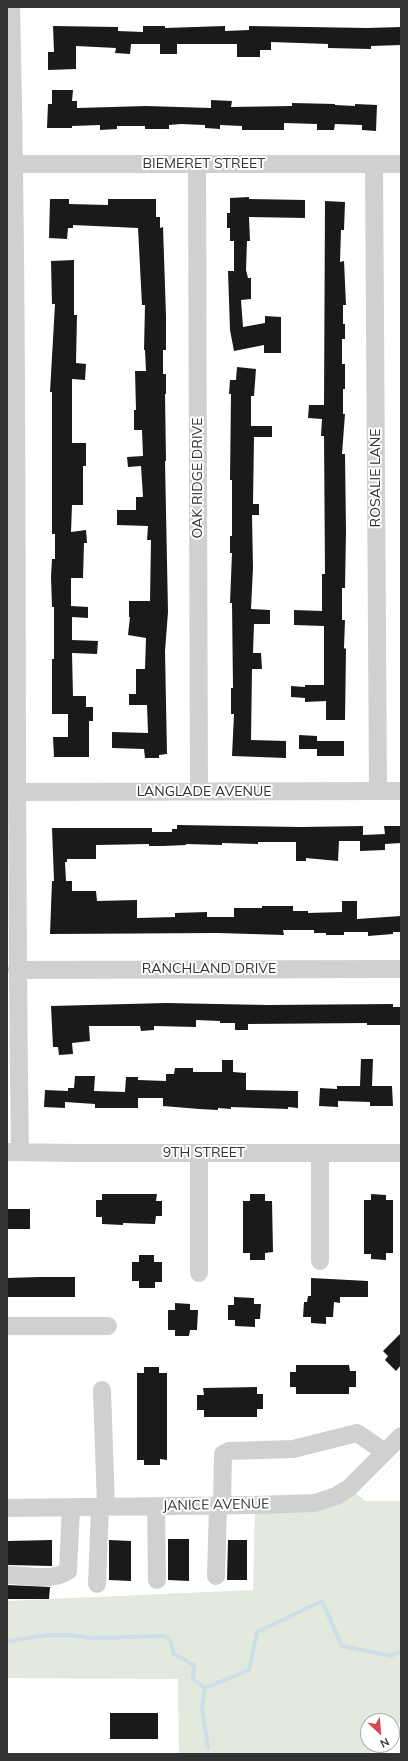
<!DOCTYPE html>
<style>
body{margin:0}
#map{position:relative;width:408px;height:1761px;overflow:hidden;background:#fff;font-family:Mulish,sans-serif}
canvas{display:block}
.frame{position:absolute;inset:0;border:8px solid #333;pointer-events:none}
.north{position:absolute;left:360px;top:1713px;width:40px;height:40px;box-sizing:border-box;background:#fff;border:1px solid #adadad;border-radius:50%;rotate:154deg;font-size:11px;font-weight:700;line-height:16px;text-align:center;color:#333}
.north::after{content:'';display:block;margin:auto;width:14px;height:18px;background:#d74854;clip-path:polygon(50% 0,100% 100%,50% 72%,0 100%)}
</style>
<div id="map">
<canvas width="408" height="1761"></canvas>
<div class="frame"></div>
<div class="north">N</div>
</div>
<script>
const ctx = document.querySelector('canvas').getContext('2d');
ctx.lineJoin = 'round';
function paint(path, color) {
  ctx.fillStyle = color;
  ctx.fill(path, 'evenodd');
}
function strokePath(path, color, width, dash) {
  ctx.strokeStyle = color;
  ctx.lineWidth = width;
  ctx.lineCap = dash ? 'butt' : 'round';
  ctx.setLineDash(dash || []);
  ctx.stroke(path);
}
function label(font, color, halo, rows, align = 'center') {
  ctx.font = font + ' Mulish,sans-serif';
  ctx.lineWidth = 4;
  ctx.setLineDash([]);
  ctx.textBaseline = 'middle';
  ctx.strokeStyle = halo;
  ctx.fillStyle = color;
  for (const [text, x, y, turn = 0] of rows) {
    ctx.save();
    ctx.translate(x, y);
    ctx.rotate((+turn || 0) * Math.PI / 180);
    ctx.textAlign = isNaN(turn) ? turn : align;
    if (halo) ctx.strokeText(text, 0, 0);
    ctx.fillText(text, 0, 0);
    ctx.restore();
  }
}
paint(new Path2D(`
 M349,1488L365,1501H401V1721L392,1730V1721H368V1745H378L369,1754H179L178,1679L7,1678V1601L253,1590L255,1505Z`), '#e3e9dd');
strokePath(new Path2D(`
 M7,1641L48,1635H70L91,1638L165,1636L170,1640L174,1654L194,1665L193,1679L205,1688L202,1709L208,1748
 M205,1688L249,1670L257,1632L322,1601L342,1646L391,1656L401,1651`), '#ccdee7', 4);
paint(new Path2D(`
 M53,26L118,27V31L143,32V26H165V28L225,26V31L249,30V26L367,28L401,27V45L371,46V49L328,48V44L271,42V50H260V57H237V44H177V54H160V44H131L130,54L115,53L116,48L76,46V69L48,70V52H54Z
 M52,90H73L72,101H77V108L146,106L211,108V100L232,101L231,107L292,106V103L335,104V105L355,106V104L377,105L376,131L362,130V125L335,124L334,130H317V124L284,123V130H242V126L220,125V129L205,128V125L181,124L169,125V129H145V126H117V129L100,130V125L72,126V128H47L48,104H52Z
 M249,197V199L305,200V218L249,217L250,241H247L246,270L248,278H251V299L241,300L243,327L265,323V316L281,317V353H264V345L234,351L230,330L228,271H234V241H230V228H227V213H230V198Z
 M50,199H69V204L108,205V199H156V217H160V228L163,227L166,316V350H163V374H166V394H165L166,461H165L168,612L165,651L167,754L159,755V758H145L144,749L112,748V732L148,733L147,705H129V694H136V669H145L146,638L128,635L130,617H129V601H150L151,540H147L148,526L117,525V510H136V497H143L141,466L128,467L127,457L143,456L142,430H134V410H136L135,371H146L145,350H144L145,305H142L138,228L73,225V228H68L67,239L49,238Z
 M325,201L345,202L344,230H341L340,262L344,261L346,305H343V324H345V339H342V364H345V389H343V414H345L342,454H345L346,531L345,588H342V620H345L344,648L346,649L345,720H326V701L305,702V698L291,697V686L305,687V685H324V626L294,625V610L322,611V574H325L324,436H321L322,419L308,418L309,405H324Z
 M74,260V315H77L76,363L86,364L85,380L72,379V443H86V466H83V505H72L71,532L86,530L87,543H84L83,578H71V606L88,607V618L72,617V640L98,641L97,654L72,653L73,696H86V707H93V721H89V757H54L53,737H68V714H52V659H54V607H52L51,577L52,559H55V534H52V392H50L55,304H52L51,261Z
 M237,367L256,369L254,396H251V426H272V437H254L253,504H259V515H252L253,568L251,609L270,610V624H254L253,653H261L262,669H252L251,740L286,741V758L232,756L234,714H231V688H233L232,603H230L232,553H230V536H232V480H230L231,394H229L230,380H236Z
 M299,735L317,736V745V741H344V756H317V749H299Z
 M177,825L301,827L363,826V835L385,834L384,826H401V843L385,844V850L360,851V841H339L338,861L306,858V861H296V842H258V844L222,843V845L186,844V845L163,846H149V844L96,845V859H67V862H65L66,881H72V891H96L97,901L137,900V918L175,917V913L207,912V917H234V908H262V906H293V911H308V913L342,912V901H357V919L401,916V932H393V934L368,936V932H344V935H326V933H314V930H283L284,935L218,933L50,934L52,881H54L52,828H152V832H172V829H177Z
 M166,1003L267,1005L393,1004V1007H401V1025H367V1023L248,1024V1030H235V1023H220V1021L196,1020V1027L154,1026V1030L141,1031L140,1026H89L90,1041L72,1043L73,1054L59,1055L58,1047H53L51,1006Z
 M361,1059H373L372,1086H392L393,1106H370V1102L338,1101V1107L319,1106L320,1088L337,1089V1086H360Z
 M222,1060H233V1072L246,1073V1090L298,1091V1108L288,1107V1109L231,1107V1109L218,1108V1110L199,1109L163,1106V1098H138V1108H95V1104L65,1102V1108L44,1107L45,1090L68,1091V1088H74L75,1076H95L94,1091L125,1092L126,1077H138V1080L166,1081V1074H174L175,1068H193V1072H222Z
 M102,1194H157L156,1201H162V1216H156L155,1224L123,1223V1225L102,1224V1217H96V1200H102Z
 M250,1194H265V1201H272L273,1252L265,1253V1260H250V1253H243V1201H250Z
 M371,1194L386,1195V1200H393V1253H386V1260L371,1259V1254H364V1200H371Z
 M7,1209H30V1229H7Z
 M139,1255H154V1262H162V1282H155V1288H139V1281H132V1262H139Z
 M39,1277H75V1297H7V1278Z
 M311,1278L368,1281V1297H340V1303L334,1302L333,1317H326V1324L311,1323V1317H303L304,1302H307L308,1296H311Z
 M234,1297L254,1298V1304H261L260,1319H255V1327L235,1326V1320H228V1305H234Z
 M175,1303L190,1304V1310H198L197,1330H190L189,1336H175V1330H168V1310H175Z
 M401,1333V1365L396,1371L385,1360L388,1356L383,1351Z
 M296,1365H349L350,1371H356V1387H349V1394H296V1387H290V1372H296Z
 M144,1367H159V1373H167V1460L160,1459V1465H144V1460H137V1373H144Z
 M257,1387V1394H263V1409H257V1417H204V1410H197V1395H204L203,1388Z
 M168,1539H189V1581L168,1580Z
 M52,1540V1566L7,1565V1541Z
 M109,1540L131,1541V1581L109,1580Z
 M228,1540H247V1580H227Z
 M7,1585L50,1587L49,1599H7Z
 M110,1713H158V1739H110Z`), '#1a1a1a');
strokePath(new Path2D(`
 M11,7C20,388 14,770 20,1152
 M7,164H401
 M197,164L199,792
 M374,164L378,791
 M7,792L401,791
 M17,970L401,969
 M7,1152L76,1153H401
 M199,1153V1273
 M320,1153V1261
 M7,1326H108
 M102,1390L106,1507
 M222,1505L223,1454L229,1451L293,1449L357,1433L385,1452
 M156,1506L157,1580
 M7,1508L255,1505L315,1503L336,1496L349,1488L401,1436
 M10,1575C27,1576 54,1581 68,1571L71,1508
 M216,1576L218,1506
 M97,1584L100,1507`), '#d0d0d0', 18);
label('14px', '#333', '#fff', [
 ["BIEMERET STREET",204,164],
 ["OAK RIDGE DRIVE",198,478,-90],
 ["ROSALIE LANE",376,478,-90],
 ["LANGLADE AVENUE",204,792],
 ["RANCHLAND DRIVE",209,969],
 ["9TH STREET",204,1153],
 ["JANICE AVENUE",216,1505,-1]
]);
</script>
